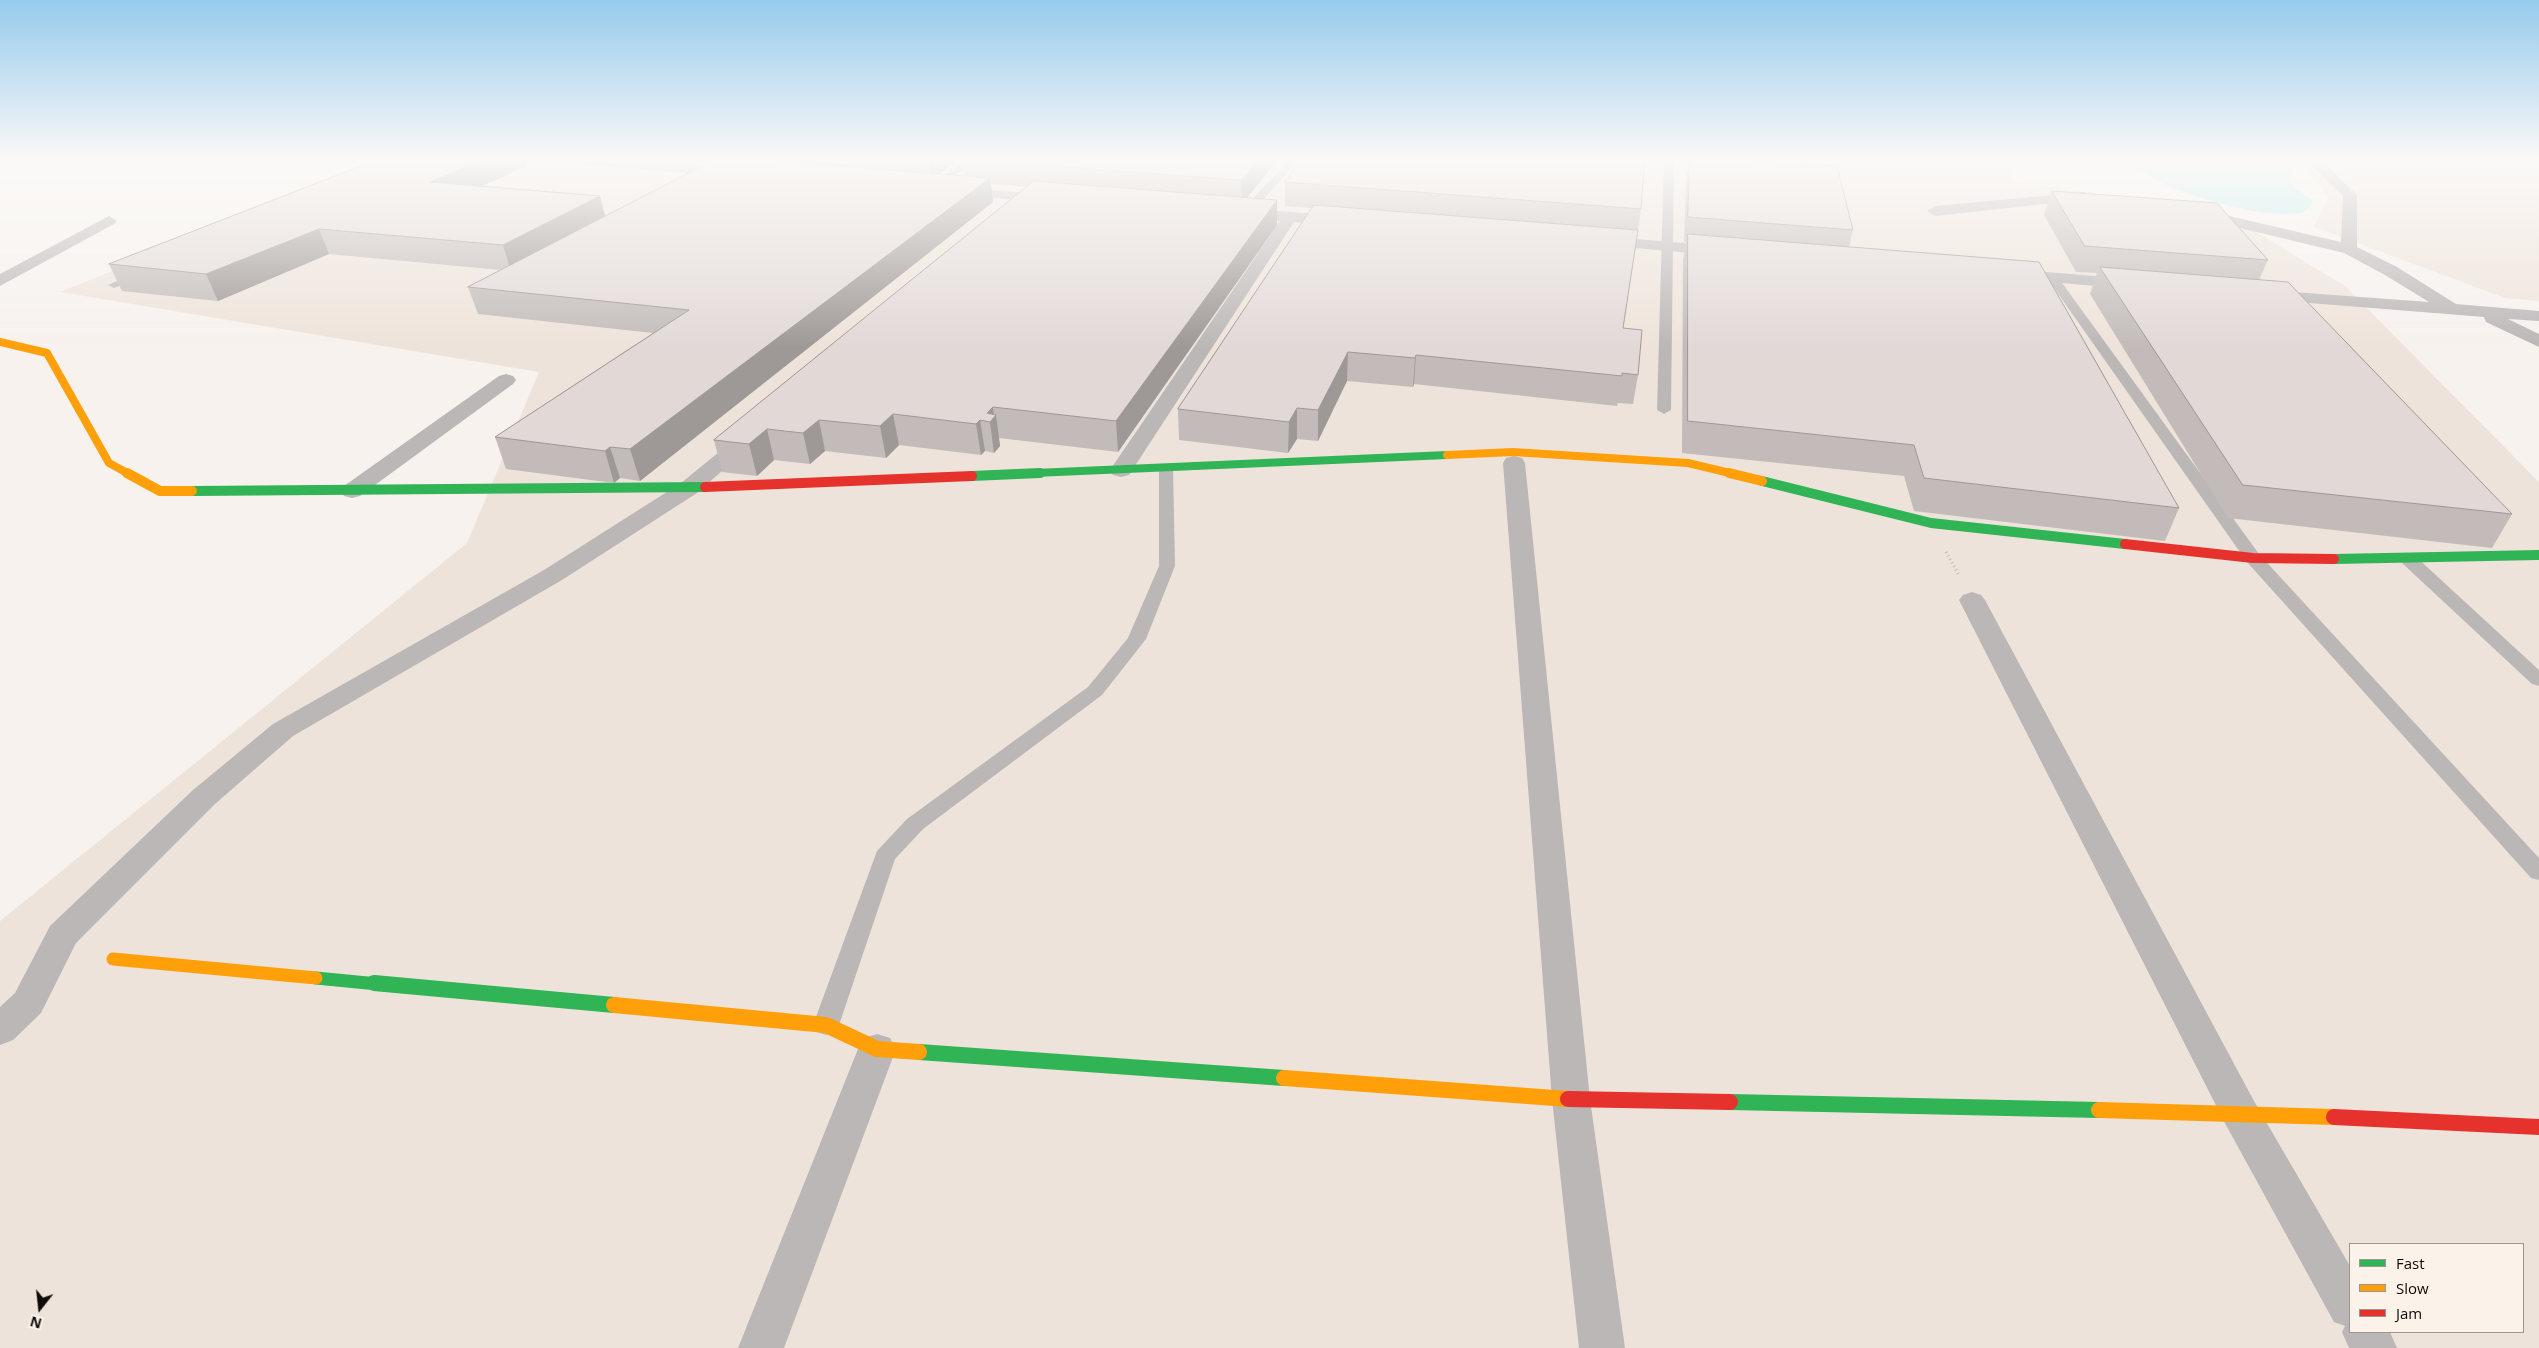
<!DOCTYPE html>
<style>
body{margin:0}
#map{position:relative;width:2539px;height:1348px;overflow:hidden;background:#f7f2ee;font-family:"Open Sans",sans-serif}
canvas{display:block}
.legend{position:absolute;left:2349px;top:1243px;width:175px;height:90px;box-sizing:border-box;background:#fbf2ea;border:1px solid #9c9690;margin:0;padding:6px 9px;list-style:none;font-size:15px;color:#0e0b08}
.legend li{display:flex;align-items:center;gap:10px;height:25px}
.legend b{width:25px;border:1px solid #9c9690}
.north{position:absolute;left:15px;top:1283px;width:50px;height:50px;-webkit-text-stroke:4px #fbf2ea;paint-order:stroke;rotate:196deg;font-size:14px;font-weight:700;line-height:20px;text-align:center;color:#0e0b08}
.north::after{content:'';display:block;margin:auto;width:18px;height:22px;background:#0e0b08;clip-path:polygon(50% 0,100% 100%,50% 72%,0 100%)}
</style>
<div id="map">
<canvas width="2539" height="1348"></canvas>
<ul class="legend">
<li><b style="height:6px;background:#30b455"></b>Fast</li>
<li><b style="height:6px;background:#ff9f0a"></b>Slow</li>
<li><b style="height:6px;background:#e5322d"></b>Jam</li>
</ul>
<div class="north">N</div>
</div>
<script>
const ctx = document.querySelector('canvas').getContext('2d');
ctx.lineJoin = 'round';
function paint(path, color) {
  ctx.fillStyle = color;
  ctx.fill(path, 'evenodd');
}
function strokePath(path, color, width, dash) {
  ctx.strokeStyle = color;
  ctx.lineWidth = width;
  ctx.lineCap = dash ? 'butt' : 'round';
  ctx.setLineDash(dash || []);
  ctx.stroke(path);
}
paint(new Path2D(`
 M394,159H2010L2013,181L2227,214L2345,286L2539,482V1348H0V921L467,543L539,372L60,292ZM2350,1244H2523V1332H2350Z
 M2296,159H2539V301L2505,298L2314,227L2328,197Z`), '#eee3da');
paint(new Path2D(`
 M2134,159H2287L2291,163V183L2294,188L2313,200C2310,206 2307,212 2300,213C2266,219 2197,199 2166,185C2154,179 2143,172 2132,166L2130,161Z`), '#bbedf4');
strokePath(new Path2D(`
 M1946,552L1959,575`), '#b9b6b3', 3, [1, 3]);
paint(new Path2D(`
 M968,159H979L933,191H927V187Z
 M1290,159H1300L1249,215H1241V211Z
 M1664,159H1674L1671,410L1664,414L1657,410Z
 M141,271L147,274L145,276L114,288L108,285Z
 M2053,275L2057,276L2259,554L2539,858V880L2531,878L2247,562L2047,278Z
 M1166,464L1173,468L1175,566L1146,639L1102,695L923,829L895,859L839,1025L835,1032L826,1035L817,1032L813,1025L877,851L907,819L1088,687L1128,638L1159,566V468Z
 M2408,554L2414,555L2539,670V686L2532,684L2402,563L2400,559Z`), '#bbb7b7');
paint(new Path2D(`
 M562,159H618L733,169L740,173L733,177L569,163Z
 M2305,159H2320L2357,195V247L2397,267L2456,304L2539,311V321L2508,319L2539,334V347L2486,322L2484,317L2260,299L2257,295L2260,291L2266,290L2429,302L2385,275L2344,253L2194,217L2191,214L2199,209L2341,242L2343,196Z
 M955,187L1052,195L1059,199L1052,203L950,194L948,191L950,188Z
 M2085,192L2092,196L2090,199L1935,216L1927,211L1935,206Z
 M1240,208L1344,216L1352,221L1344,226L1294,222L1129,475L1121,477L1113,475L1110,470L1280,221L1235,216L1232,213L1235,210Z
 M109,216L117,221L114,224L0,286V274Z
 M1598,236L1723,246L1731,251L1723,256L1592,244L1590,241L1592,238Z
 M2010,269L2131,279L2137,280L2139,284L2137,288L2131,289L2004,278L2002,274L2004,270Z
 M506,374L513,376L516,380L513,384L360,496L352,498L344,496L341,491L344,486L499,376Z
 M748,432L755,434L759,438L755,442L697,493L562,580L293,736L215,804L76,943L41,1013L13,1040L0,1045V1007L15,993L50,926L193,790L273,724L544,570L681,483L741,434Z
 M1514,456L1522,458L1525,463L1590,1099L1625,1348H1579L1552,1099L1503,463L1506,458Z
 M1972,592L1981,595L1985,600L2254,1101L2350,1266V1332H2390L2397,1348H2349L2342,1332L2345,1326L2334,1322L2226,1125L1959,600L1963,595Z
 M877,1034L890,1038L896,1049L784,1348H738L858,1049L864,1038Z`), '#bbb7b7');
strokePath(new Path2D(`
 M1012,474L1447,455`), '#30b455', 8);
strokePath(new Path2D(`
 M972,476L1040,473
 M1762,481L1931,523L2125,544
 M192,491L705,487
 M2334,559L2539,555`), '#30b455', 10);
strokePath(new Path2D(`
 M316,978L388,985`), '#30b455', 13);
strokePath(new Path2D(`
 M374,983L614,1005
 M919,1052L1284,1078
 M1730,1102L2099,1110`), '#30b455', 16);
strokePath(new Path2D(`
 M0,342L47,353L109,463L129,474
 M1447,455L1513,452L1688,463L1734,474`), '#ff9f0a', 8);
strokePath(new Path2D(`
 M127,473L160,491H192
 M1729,473L1762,481`), '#ff9f0a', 10);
strokePath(new Path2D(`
 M113,959L316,978`), '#ff9f0a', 13);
strokePath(new Path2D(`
 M614,1005L826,1025L877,1049L919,1052
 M1284,1078L1568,1099
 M2099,1110L2334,1117`), '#ff9f0a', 16);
strokePath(new Path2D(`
 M705,487L972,476
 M2125,544L2253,558L2334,559`), '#e5322d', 10);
strokePath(new Path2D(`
 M1568,1099L1730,1102
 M2334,1117L2539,1127`), '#e5322d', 16);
paint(new Path2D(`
 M379,159H525L527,166L482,186L600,196L605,216L709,163L657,159H960L939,174L965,176L963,159H1278L1247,198L1277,225L1118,452L999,438L1000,446L994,453L985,451L981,455L899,445L886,458L825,451L810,464L774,460L757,476L722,472L714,440L1028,187L991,184L993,202L640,481L620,478L614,483L506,469L495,437L653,333L478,314L468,287L501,270L329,254L218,301L122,291L109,264Z
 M1690,159H1731L1853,230L1849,247L2179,508L2165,541L1914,511L1904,476L1682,453L1683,260L1686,242H1684L1686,179Z
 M1285,182L1641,209L1623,328L1638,375L1633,404L1618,403L1617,406L1414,384L1413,387L1347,381L1318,441L1297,439L1288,453L1179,440L1178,409L1312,208L1285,206Z
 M2052,191L2268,260L2259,280L2512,514L2492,548L2228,518L2090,294L2097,273L2076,272L2044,215Z`), '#c2bbb9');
paint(new Path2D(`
 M483,159H525L527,166L438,205L430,182Z
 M928,159H960L931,180Z
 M1259,159H1278L1242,204L1241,180Z
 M990,178L993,202L640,481L630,449Z
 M600,196L606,220L511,271L503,245Z
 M1277,200V225L1118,452L1116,421Z
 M319,229L329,254L218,301L206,274Z
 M1348,352L1347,381L1318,441V410Z
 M1416,355L1414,384L1413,387L1415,358Z
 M993,407L994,417L996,415L1000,446L994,453L990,422L987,413Z
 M1297,408V439L1288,453L1289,422Z
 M893,414L899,445L886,458L880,426Z
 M819,420L825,451L810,464L803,433Z
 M980,420L985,451L981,455L976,424Z
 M767,429L774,460L757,476L749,444Z
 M610,447L620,478L614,483L605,451Z`), '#9e9896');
const building = new Path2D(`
 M379,159H483L430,182L600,196L503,245L319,229L206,274L109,264Z
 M716,159H752L990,178L630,449L610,447L605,451L495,437L689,310L468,287Z
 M963,159H1259L1241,180Z
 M1302,159H1645L1641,209L1285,182Z
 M1690,159H1731L1837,166L1853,230L1688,217Z
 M1034,181L1277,200L1116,421L993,407L987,413L996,415L990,422L980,420L976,424L893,414L880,426L819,420L803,433L767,429L749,444L714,440Z
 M2052,191L2217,203L2268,260L2085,246Z
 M1314,205L1638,230L1623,328L1642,330L1638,375L1622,373V376L1416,355L1415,358L1348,352L1318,410L1297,408L1289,422L1178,409Z
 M1688,234L2039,262L2179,508L1924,478L1914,445L1688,421Z
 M2100,267L2288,282L2512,514L2243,485Z`);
paint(building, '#e2d9d7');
strokePath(building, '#9e9896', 1);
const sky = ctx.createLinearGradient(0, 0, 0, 348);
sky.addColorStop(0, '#96cbed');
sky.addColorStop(0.46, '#fbf9f7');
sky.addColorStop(1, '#fbf9f700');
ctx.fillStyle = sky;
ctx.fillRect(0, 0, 2539, 348);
</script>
